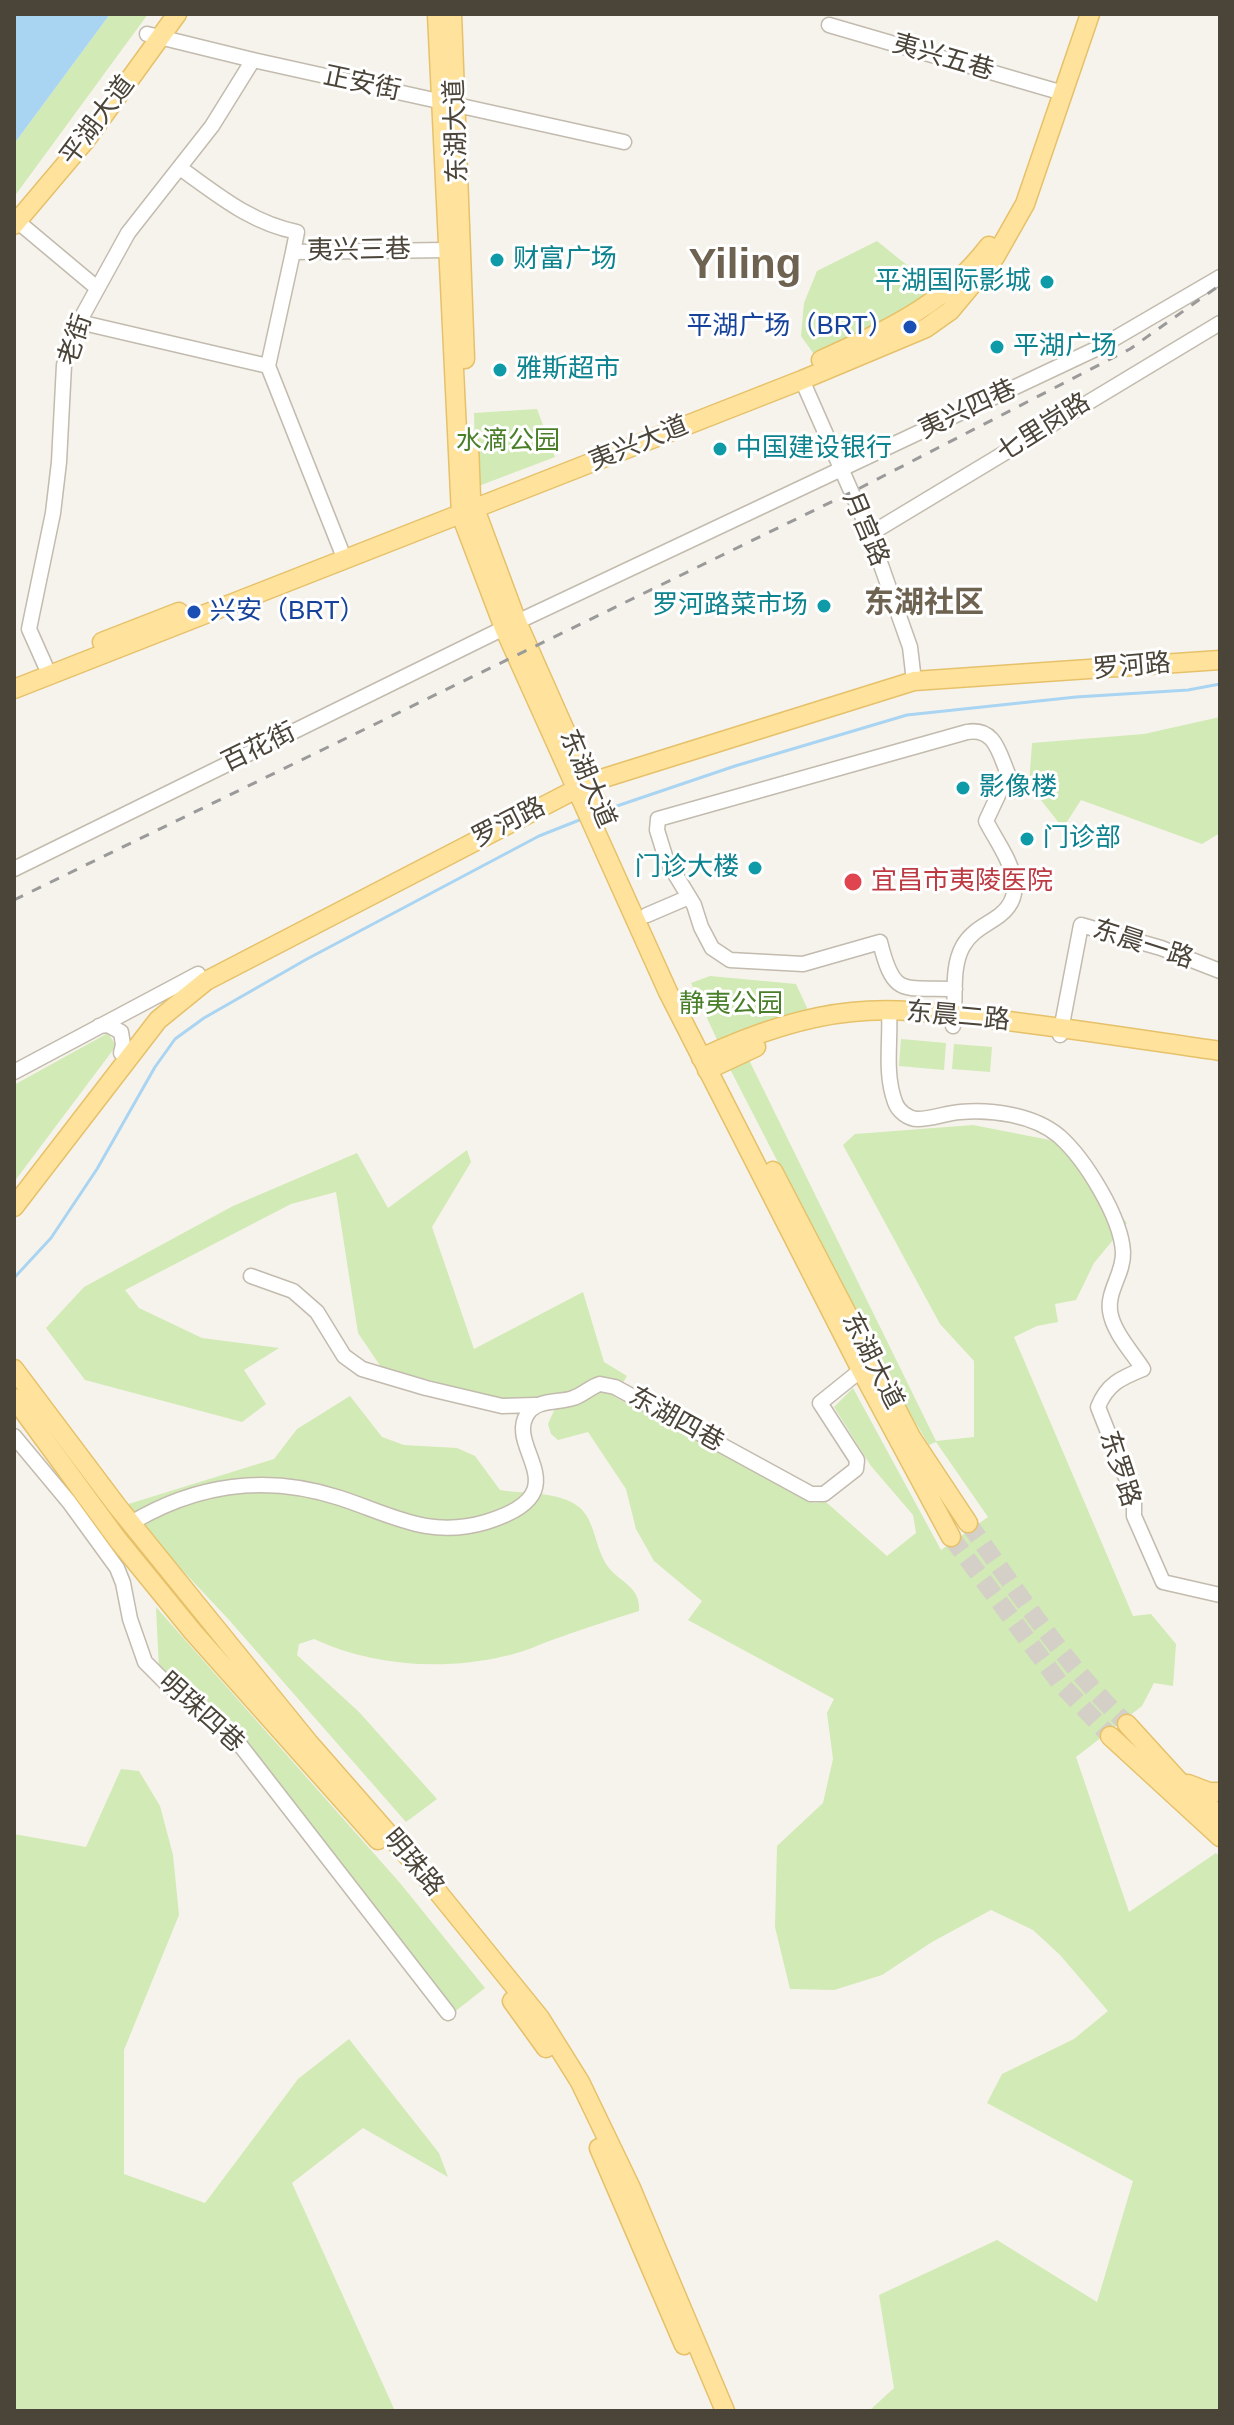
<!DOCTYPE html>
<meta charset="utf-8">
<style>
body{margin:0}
#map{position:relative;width:1234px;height:2425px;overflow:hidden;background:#f6f3ec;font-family:Helvetica,sans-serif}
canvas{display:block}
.frame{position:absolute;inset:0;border:16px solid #4b4439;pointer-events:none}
</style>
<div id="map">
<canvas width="1234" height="2425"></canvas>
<div class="frame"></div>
</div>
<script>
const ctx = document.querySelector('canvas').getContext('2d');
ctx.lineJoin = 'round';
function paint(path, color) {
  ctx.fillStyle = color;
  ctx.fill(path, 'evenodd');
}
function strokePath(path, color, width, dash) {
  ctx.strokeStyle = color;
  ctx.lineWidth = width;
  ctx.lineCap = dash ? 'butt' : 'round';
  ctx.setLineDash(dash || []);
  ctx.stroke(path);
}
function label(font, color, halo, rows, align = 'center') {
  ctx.font = font + ' Helvetica,"Noto Sans SC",sans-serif';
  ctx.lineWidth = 6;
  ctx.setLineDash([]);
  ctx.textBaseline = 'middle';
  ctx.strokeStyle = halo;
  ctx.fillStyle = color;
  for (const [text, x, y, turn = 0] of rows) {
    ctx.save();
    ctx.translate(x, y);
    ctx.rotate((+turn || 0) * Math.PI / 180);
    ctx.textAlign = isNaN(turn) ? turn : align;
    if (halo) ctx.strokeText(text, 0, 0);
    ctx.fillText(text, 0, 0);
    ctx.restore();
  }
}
paint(new Path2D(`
 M110,14H148L14,197V144Z
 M877,241L939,291L816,357L801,336L804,303L817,271Z
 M537,409L555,457L476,487L474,413Z
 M1220,717V833L1202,844L1081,800L1063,828L1029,785L1032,743L1144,734Z
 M710,976L796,984L808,1010L718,1042L691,983Z
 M108,1033L116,1046L14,1182V1085Z
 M901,1039L946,1043L944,1070L899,1066Z
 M954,1044L992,1047L990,1072L952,1069Z
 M749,1060L936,1441L974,1437V1361L940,1324L843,1145L855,1134L973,1125L1055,1141L1127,1223L1094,1263L1076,1300L1055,1304L1058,1322L1037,1326L1014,1337L1133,1616L1151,1614L1176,1644L1173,1686L1154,1683L1142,1706L1076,1757L1129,1912L1216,1853L1220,1857V2411H869L894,2388L879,2295L997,2240L1097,2302L1133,2181L987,2103L1002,2074L1074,2039L1108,2011L1060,1955L1033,1930L991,1910L932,1942L882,1975L834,1990L790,1989L775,1927L777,1846L823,1803L833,1759L827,1713L834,1699L688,1620L702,1601L654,1561L636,1529L626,1489L588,1432L558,1440L551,1434L548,1424L556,1406L502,1400L381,1367L358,1333L336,1192L291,1204L125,1290L139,1308L202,1338L279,1348L244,1370L266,1404L242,1422L85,1380L46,1328L84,1287L233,1206L357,1153L388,1208L467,1150L471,1162L432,1227L474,1349L583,1292L604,1362L627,1376L615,1397L813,1503L826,1502L887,1556L916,1533L913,1515L871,1466L834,1407L853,1388L941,1550L988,1517L936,1442L929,1445L893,1386L730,1069Z
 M350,1396L382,1437L404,1445L457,1448L475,1456L500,1490C524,1494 559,1491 579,1507C596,1521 595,1551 609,1568C621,1583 641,1587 639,1611C609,1620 580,1630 552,1640C536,1646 521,1653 505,1656C443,1671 372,1666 314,1639L299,1644L297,1655L359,1712L437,1799L406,1822L230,1621L122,1506L274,1459L297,1429Z
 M156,1607L400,1883L485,1988L453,2013L242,1739L159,1669Z
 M121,1769L139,1771L160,1806L173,1855L179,1915L124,2050V2174L205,2203L298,2079L349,2039L439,2153L448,2177L363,2128L292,2183L395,2411H14V1834L86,1847Z`), '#d2eab5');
paint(new Path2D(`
 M14,14H110L14,144Z`), '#a9d4f2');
strokePath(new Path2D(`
 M608,809L735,766L907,715L1076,697L1188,690L1220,684
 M14,1278L51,1238L97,1169L155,1067L175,1039L204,1018L307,959L539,836L582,819`), '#a9d4f2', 3);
strokePath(new Path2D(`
 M968,1523C1018,1592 1065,1665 1127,1724
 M951,1537L1059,1682L1110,1736`), '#d4d0c8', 18, [18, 9]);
const minor = new Path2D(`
 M829,25L1056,91
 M147,34L253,60L624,142
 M180,168C218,195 251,223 297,232L293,252
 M17,221L97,288
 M79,322L268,366L341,550
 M268,366L293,252L447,250
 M802,380L870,534L910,647L914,681
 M870,534L1220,323
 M517,622L1100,347L1220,277
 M45,665L29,629L53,513L59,462L64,365L79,322L128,233L212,126L253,60
 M14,869L504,628
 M647,915L689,897
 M889,1011C891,1041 884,1072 895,1102C898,1111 908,1119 918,1119C932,1119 946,1113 960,1112C992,1109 1034,1115 1059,1136C1085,1159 1121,1217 1123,1252C1124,1273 1107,1291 1110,1311C1113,1332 1132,1352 1143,1369C1121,1378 1107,1384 1098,1407L1134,1498V1516L1163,1582L1220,1595
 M99,1026L108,1025L121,1032L123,1045L121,1053
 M953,1026C957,1001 950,969 963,946C972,930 987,925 1000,915C1034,888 1000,849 986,821L1008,774C999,753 995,727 967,732L658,819L657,830L666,859L694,905L701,927L712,948L730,960L803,964L880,942C894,998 902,987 955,989
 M1060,1035L1081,925L1161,948L1220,971
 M14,1072L198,974
 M251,1276L293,1291L317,1312L344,1356L362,1369L426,1388L502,1406L536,1405
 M14,1436L69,1502L117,1568L123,1583L130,1619L145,1662L167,1684L237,1741L448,2013
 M131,1523C196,1484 267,1474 340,1498C392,1515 429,1539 486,1522C584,1492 503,1448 528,1413C538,1399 559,1403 573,1398C583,1395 590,1387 600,1384L615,1387L811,1494H824L856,1469L857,1460L820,1403L861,1370`);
const major = new Path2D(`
 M437,14L461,515L504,628L668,992L861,1370L951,1537
 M452,14L465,359
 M14,225L85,141L177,14
 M821,360C888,329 942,307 989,246
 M469,444L471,497L475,509L517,622L603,816
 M102,642L179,612
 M14,689L802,380L926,328L950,311L995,257L1025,204L1090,14
 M701,1058C748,1036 800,1017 852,1012C898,1007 946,1014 991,1019C1068,1028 1144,1040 1220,1051
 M707,1070L756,1047
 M773,1171L911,1437L968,1523
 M14,1207L158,1020L206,981L588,783L914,681L1220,660
 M14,1369L117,1506L309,1743L420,1870L540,2018L580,2082L631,2188L725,2411
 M14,1398L118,1540L193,1632L378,1840
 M1127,1724L1178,1780L1220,1816
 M1110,1736L1220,1837
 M1188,1784L1209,1792H1220
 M512,2001L546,2048
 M599,2148L684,2345`);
strokePath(minor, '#c2bbae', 17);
strokePath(major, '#e6c16a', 21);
strokePath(minor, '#fff', 14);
strokePath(major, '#ffe39c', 18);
strokePath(new Path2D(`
 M14,900L860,488L1130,349L1220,285`), '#9a9a9a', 3, [10, 10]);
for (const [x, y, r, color] of [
 [497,260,8,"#0f9aa8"],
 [1047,282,8,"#0f9aa8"],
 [910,327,8,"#1a4fb4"],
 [997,347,8,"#0f9aa8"],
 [500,370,8,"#0f9aa8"],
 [720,449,8,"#0f9aa8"],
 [824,606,8,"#0f9aa8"],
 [194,612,8,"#1a4fb4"],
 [963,788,8,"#0f9aa8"],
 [1027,839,8,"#0f9aa8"],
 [755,868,8,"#0f9aa8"],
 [853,882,10,"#e0444e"]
]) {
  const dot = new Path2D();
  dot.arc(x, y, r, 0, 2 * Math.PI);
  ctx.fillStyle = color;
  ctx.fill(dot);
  strokePath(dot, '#fff', 3);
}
label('26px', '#4b4439', '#fff', [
 ["夷兴五巷",943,58,16],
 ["正安街",362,84,12],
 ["平湖大道",98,121,-53],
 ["东湖大道",457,131,-92],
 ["夷兴三巷",359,251,-1],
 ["老街",76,340,-71],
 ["夷兴四巷",968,410,-25],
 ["七里岗路",1044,428,-32],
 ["夷兴大道",639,444,-22],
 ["月宫路",865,529,67],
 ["罗河路",1132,667,-5],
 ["百花街",259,748,-26],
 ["东湖大道",587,779,67],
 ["罗河路",509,823,-27],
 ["东晨一路",1143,945,18],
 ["东晨二路",958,1017,5],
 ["东湖大道",872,1361,63],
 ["东湖四巷",676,1420,29],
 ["东罗路",1119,1469,72],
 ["明珠四巷",201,1713,42],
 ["明珠路",413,1863,50]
]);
label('26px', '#0d838f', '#fff', [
 ["财富广场",513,260],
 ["平湖国际影城",1031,282,"right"],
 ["平湖广场",1013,347],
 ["雅斯超市",516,370],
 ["中国建设银行",736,449],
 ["罗河路菜市场",808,606,"right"],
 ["影像楼",979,788],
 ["门诊部",1043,839],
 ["门诊大楼",739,868,"right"]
], 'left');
label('26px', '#164399', '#fff', [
 ["平湖广场（BRT）",894,327],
 ["兴安（BRT）",210,612,"left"]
], 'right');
label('26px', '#4a7f2a', '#fff', [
 ["水滴公园",508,442],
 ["静夷公园",731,1005]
]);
label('26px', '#be3a42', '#fff', [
 ["宜昌市夷陵医院",871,882]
], 'left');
label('bold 30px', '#6e6250', '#fff', [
 ["东湖社区",924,604]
]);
label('bold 42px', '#6e6250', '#fff', [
 ["Yiling",745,266]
]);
</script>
